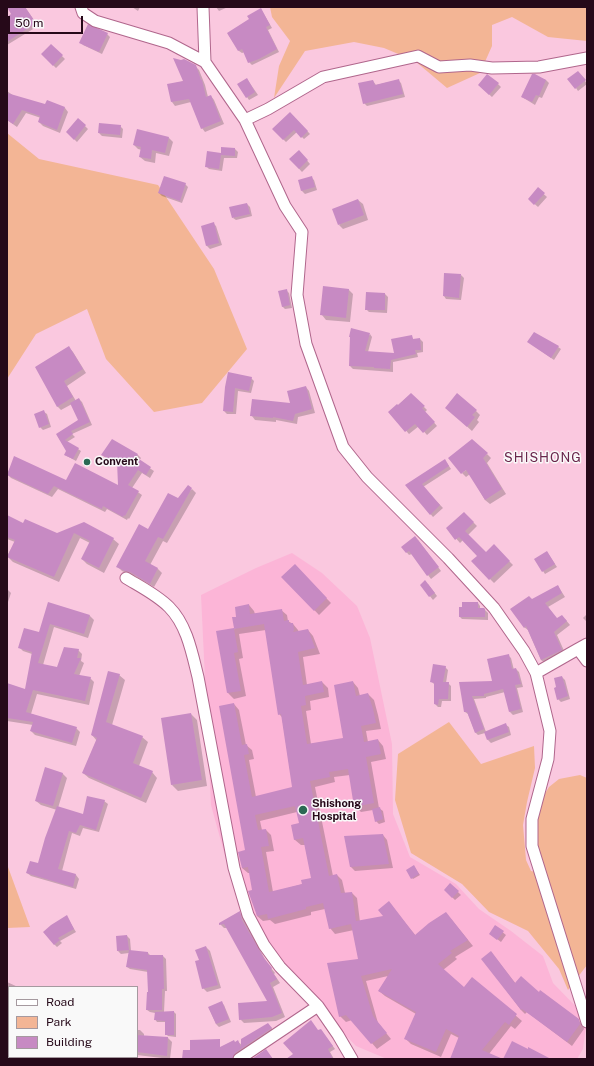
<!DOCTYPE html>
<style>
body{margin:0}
#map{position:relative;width:594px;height:1066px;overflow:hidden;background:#fac8df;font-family:"Public Sans",sans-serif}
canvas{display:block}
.frame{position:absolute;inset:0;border:8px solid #260919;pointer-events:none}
.legend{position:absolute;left:8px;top:986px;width:130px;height:72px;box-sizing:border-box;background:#f9f9f9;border:1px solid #a5999f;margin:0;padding:5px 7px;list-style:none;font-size:12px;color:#260919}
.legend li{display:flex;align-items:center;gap:8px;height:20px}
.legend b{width:20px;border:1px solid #a5999f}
.scale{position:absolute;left:8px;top:16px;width:75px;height:18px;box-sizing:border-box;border:2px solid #260919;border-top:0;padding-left:5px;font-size:12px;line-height:14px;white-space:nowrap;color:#260919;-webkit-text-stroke:3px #f9f9f9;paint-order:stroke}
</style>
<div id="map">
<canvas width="594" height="1066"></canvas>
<div class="frame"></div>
<ul class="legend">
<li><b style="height:5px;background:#fff"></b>Road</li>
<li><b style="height:11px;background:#f3b595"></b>Park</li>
<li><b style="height:11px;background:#c78ac3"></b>Building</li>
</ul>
<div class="scale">50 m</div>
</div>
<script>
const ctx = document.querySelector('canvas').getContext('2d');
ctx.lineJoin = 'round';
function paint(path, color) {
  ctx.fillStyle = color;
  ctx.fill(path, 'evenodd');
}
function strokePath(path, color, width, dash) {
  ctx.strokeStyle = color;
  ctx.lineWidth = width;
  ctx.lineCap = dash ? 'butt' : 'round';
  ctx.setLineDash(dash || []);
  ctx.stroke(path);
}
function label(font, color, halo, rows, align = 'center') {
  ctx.font = font + ' "Public Sans",sans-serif';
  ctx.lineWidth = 3;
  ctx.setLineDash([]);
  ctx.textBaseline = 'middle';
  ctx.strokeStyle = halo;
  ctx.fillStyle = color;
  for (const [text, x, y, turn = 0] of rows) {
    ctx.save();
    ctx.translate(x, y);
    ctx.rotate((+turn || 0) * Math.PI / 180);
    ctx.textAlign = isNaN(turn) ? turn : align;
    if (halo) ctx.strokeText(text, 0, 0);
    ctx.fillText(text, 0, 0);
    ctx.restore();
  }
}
paint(new Path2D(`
 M292,553L322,573L357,606L370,638L392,744L393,814L410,857L456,884L479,909L511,931L543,956L553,983L587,1018L583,1049L577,1059H387L356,1046L283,972L241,914L211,805L201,595L256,568Z`), '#fcb5d7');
paint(new Path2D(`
 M270,7H587V41L548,37L512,17L492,25V46L480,73L447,88L415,61L384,48L354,42L305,51L274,98L279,66L290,41L272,17Z
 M7,133L39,159L158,185L214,269L247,349L202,403L154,412L106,359L87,309L36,334L7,379Z
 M449,722L481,764L534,746L535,768L527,802L523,825L526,860L531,871L545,874L544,865L534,839L541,800L549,787L559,779L580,775L587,778V965L568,990L559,969L528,931L489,912L462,884L411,853L395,800L398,754Z
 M7,864L8,867L30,927L7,928Z`), '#f3b595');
paint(new Path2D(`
 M8,7H25L38,26L7,45V18L13,14Z
 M132,7H140L138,11Z
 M216,7H228L219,11Z
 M261,9L272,28L268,30L279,52L252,65L249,62L245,52L242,53L239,51L228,34L250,20Z
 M107,34L110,37L102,54L83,45L81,42Z
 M51,45L65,59L56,68L42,54Z
 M195,66L199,70L205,85L208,97L211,96L214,100L224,124L205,132L202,128L191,102L175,106L172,102L168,85L184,81Z
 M535,75L546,80L549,83L542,98L539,97L535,105L522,97Z
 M581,75L587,84L578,91L576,88Z
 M247,79L258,95L249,100L247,97Z
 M398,80L401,83L405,97L367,106L364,103L373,81L376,85Z
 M498,84L501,87L492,97L482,88Z
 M7,91L14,96L46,105L47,101L65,108L68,112L60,133L43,126L39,122L41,118L26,113L17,127L7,120Z
 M290,113L310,134L304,139L297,132L286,142L273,129Z
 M78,119L88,129L77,142L70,135Z
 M120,126L123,129L122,138L102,136L99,133Z
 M169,138L173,142L169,156L156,153L155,163L145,161L140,157L142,150L138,149L134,145Z
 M235,149L238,152L237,158H224L222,171L209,169L206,166L222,154Z
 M299,151L310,164L302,172L290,159Z
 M311,177L314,180L317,190L305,194L302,191L299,181Z
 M185,184L188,187L182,203L162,196L159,193Z
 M538,189L547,197L538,207L529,199Z
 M358,200L363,204L368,220L343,229L339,225Z
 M247,204L250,207L252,216L236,220L233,218Z
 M213,223L216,226L222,245L210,249L207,246L202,227Z
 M461,275L464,278L461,300L446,299L444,296Z
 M348,289L353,294L350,322L326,320L322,315Z
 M286,290L289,293L292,308L285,309L282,306Z
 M385,294L388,297L387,313L369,312L366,309Z
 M370,334L372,337L368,352L396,354L411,336L414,340L420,339L423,342V352L417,353L418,357L393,362V372L353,369L350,366Z
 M531,344L558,347L561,349L554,360Z
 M69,348L73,352L86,373L67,386L76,401L79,399L82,402L92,425L72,434L75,437L67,442L81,451L76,461L65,455L67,451L57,435L79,420L72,404L61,410L57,406Z
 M251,378L254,381L251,393L238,391L236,414H227L224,411L226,387Z
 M306,387L309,391L315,413L298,417L297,424L276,420V422L255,420L252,416L291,404Z
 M411,394L427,410L425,412L437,426L427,435L419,426L409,434L390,412Z
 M476,411L480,415L477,420L479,422L472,431L451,412Z
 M44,412L47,414L51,427L43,430L40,427Z
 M112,441L138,455L141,458L139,461L154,471L150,478L142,473L132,488L142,495L129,519L128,518L127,520L107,509L105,512L58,489L52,497L11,478L7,474L15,458L67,482L119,487L118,464L106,458L102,455Z
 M487,454L491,458L487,463L506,494L490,504L485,500L470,474L466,477L462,473Z
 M447,463L451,469L423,487L443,508L433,517L406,485Z
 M192,489L196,493L167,543L163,541L150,565L158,569L162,573L154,587L135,576L130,575L122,571L118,567L178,500Z
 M464,513L477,526L468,535L486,554L494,546L513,565L494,583L472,561L478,556L463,540L460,543L448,529Z
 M7,516L24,524L57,534L84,523L113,539L119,544L104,573L87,564L82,559L90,543L80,538L59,582L13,562L7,556L15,542L7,539Z
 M418,540L441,571L431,579L412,554L409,555L402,547Z
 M547,552L557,567L545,574L543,571Z
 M295,566L331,603L319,615L283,577Z
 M428,584L437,596L433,600L421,585Z
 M558,586L565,597L548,607L557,619H565L570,625L557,635L565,653L545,663L541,660L528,630L524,627Z
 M7,589L11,593L7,605Z
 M478,603L480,606V609H484L488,613V620L462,619L460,617Z
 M48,604L90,616L94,620L88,638L54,627L43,665L58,668L78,650L82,654L81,661L84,663L79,676L90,678L94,682L89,705L37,694L31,714L76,728L80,732L76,746L35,735L31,731L33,725L7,721V684L26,690L32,654L23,651L19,647L40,634Z
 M249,605L254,611L255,614L281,610L287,615L288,621L293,624L298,630L299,632L308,630L313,636L320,654L303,657L307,685L322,682L328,688L329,697L310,701L311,710L306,711L311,744L344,739L353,682L358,688L360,696L368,694L374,700L378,715L381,729L366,731L368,742L378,740L383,746L386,759L371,762L379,808L383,811L385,822L379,824L376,821L373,810L361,812L355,806L350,775L334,777L335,782L315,787L333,876L337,875L342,880L345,893H352L357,898L360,922L385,917L389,903L416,936L451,919L473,946L455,957L457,959L443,970L464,988L472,978L522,1021L515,1029L511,1026L489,1054L501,1059H451L459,1038L451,1034L441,1057L411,1044L406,1039L416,1014L385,996L379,991L388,976L366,981L378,1023L391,1039L377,1049L352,1020L346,1022L340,1016L360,960L354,930L335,934L330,928L325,909L311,912V915L275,924L270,920L263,921L257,916L250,873H248L242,868L246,851L234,704L239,710L246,745L252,750L254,759L249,760L256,797L293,789L282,717L279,714L266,630L239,634L243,658L239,659L246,696L234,699L228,693L217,632L235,629L238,617ZM297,812L300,824L292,825L295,840L301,845H305L312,878L303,884L273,892L266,852L274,851L271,835L266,830H262L260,821Z
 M587,614V622L583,618Z
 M508,655L511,658L514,670L516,669L519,672L523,687L517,688L523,712L513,715L510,712L505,692L486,697V698L474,699L486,732L506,725L509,727L511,735L491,743L488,740L485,733L478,735L475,732L468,714L465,712L460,683L494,682Z
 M445,667L448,670L446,683H448L451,686V701H442L441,707H438L435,704V685L431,681Z
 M119,675L125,680L112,725L142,737L148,742L139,766L152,772L157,778L146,803L89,778L83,773L97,741L92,735Z
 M562,677L565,680L570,699L561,702L558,699L557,688Z
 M191,714L197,720L207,786L178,791L172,785Z
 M62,773L67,778L58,808L83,815L104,801L108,804L99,832L83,828L80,836L72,833L62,871L76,875L79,879L76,889L31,876L27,873L39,865L57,810L41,805L36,801Z
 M383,835L387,840L393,868L355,871L350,866Z
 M415,868L420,875L413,879L412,878Z
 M450,884L461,895L455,900L445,890Z
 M239,912L243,916L246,924L267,963L275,973L274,974L280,983L273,987L285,1017L276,1021L244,1023L240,1019L269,1002L227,928H224L220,924Z
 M67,917L76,932L60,941L62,943L57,947L54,944Z
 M495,926L506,935L501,942L493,936Z
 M127,936L130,939L131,951L148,953L151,956H163L166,959L167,991H165L164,1012H174L176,1014V1037L168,1036L166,1034V1022H157L155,1019V1013L150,1012L147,1010L150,993L148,972L130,969L127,967L129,953L121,954L118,951Z
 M206,947L210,951L221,988L207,992L203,988Z
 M491,952L516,984L539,994L578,1020L583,1025L584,1029L572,1046L527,1012L525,1014L521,1010L483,959Z
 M7,982L18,987H9V1019L7,1024Z
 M221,1002L224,1005L231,1022L219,1027L216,1024L209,1008Z
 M271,1027L274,1032L235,1059H229L235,1043L238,1042L242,1045Z
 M137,1030H140L144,1034V1036L168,1038L172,1042L170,1059L137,1055Z
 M323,1033L335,1049L330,1052L334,1059H288Z`), '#0003');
paint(new Path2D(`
 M7,7H25L36,23L7,42V17L11,14Z
 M261,8L270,25L266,27L277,49L259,59L248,63L242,49L238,51L227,33L249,19L247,16Z
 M88,24L108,33L99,52L79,43Z
 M51,44L63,55L53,66L41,54Z
 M173,58L181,60L184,59L196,65L201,80H202L206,97L211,95L221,121L201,129L189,99L171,102L167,84L183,81Z
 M578,71L586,80L575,89L567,79Z
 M487,74L499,83L489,95L478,85Z
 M532,74H535L546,80L539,96L536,95L532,102L521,97Z
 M247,78L255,92L246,98L237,84Z
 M399,79L403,94L363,104L358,83L373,80L375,85Z
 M7,93L45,104L47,100L65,107L57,130L38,122L40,116L22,110L13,124L7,120Z
 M290,112L308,131L301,138L294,130L283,140L272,129Z
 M78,118L86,125L74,140L66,132Z
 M99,123L121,125L120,135L98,133Z
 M137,129L169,137L165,153L152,150L151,159L139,157L141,147L133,145Z
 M221,147L235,148V156L221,155L219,169L205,167L207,151L221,153Z
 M299,150L308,160L299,169L289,159Z
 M164,176L186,183L180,201L158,193Z
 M312,176L315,187L301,191L298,180Z
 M538,187L545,193L534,205L528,199Z
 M358,199L364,215L338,225L332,209Z
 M247,203L250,214L232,218L229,207Z
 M214,222L219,243L206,246L201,226Z
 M444,273L461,274L459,298L443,296Z
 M323,286L349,289L346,318L320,315Z
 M287,289L290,305L282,307L278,291Z
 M366,292L385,293V310H365Z
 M351,328L370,333L365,351L394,353L391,339L412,335L413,339L420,338L421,350H415L416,354L391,360L390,369L374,368V367L349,366L350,337H349Z
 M534,332L559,346L551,358L527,342Z
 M69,346L83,369L64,381L73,397L57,407L35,367Z
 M228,372L252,377L249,391L235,388L233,412L223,411L225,387Z
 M306,386L312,409L295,414L293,421L273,417V418L250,416L252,399L290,403L287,391Z
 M411,393L425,406L422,408L435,422L423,433L415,424L405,432L388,412L397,404L398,405Z
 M457,393L477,410L472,415L475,417L467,427L445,408Z
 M79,398L90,422L71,431L73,434L65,440L79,448L73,459L64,455L66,451L56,434L78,420L70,403Z
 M44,410L49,424L39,428L34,414Z
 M112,439L138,454L136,457L151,467L146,475L138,470L128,485L139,491L125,516L124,515L123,517L103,506L102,509L54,486L48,494L7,475L14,456L66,480L75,463L118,485L117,462L101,455Z
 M472,439L488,453L483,458L502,489L485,500L466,470L461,474L448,458Z
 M445,459L449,466L422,484L440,505L430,515L405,485Z
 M188,485L192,488L163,539L158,537L145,561L158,568L150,584L130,572L125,571L116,567L139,524L148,529L168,493L178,498Z
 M464,512L474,522L465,531L486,552L494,544L510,561L489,580L471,561L477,556L459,537L455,540L446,528Z
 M7,515L23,523L25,519L57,533L84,522L114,538L99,568L81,559L90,541L74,533L54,577L7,557L15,540L7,537Z
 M415,536L439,567L427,576L409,551L406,553L401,547Z
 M547,551L555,564L542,572L534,559Z
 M295,564L327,598L314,611L281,577Z
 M425,580L435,593L429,597L420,585Z
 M558,585L562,593L545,603L557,618L562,615L567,621L554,632L562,650L541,660L526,626L524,628L510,609L529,596L532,599Z
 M48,602L90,615L84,634L50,624L38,663L57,667L64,647L79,649L77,658H81L74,674L91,677L85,701L33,690L26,712L77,727L72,743L30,731L33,722L7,718V683L25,689L32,652L18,648L24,628L39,632Z
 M462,602H478V608H484L485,609V617H459V607H462Z
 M249,604L250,614L282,609L284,621L289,620V623H293L294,630L293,632L308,629L315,648L298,652L303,685L322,681L324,692L305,696L306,705L301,706L307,744L343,738L334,685L353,681L356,696L368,693L373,709L376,723L361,726L364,742L378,739L381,754L366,757L374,803L354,807L348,769L329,772L330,777L310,781L329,876L337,874L341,893L352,892L356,921L383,916L378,910L389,901L415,935L429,923L446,912L468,940L450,951L452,953L438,964L464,987L472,977L517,1014L509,1025L505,1022L482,1050L503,1059L512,1041L528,1049V1047L551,1059H450L459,1036L446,1029L436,1052L404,1039L416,1012L378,991L392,969L361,976L373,1016L387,1033L371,1044L346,1015L339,1017L327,963L358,959L351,924L329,929L323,903L306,907V909L268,919L267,914L257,916L248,891L252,890L248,867L242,868L238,852L245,850L219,706L234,703L242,745L247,744L249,754L244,755L252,797L292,787L281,714L278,715L264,624L234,629L238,652L234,653L241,691L227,693L216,631L234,628L232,617H236L235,607ZM295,806L299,823L291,825L294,840L303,838L311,878L301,880L302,884L269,892L261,847L269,846L266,829L258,830L255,815Z
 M509,654L512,669L516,668L521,684L515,685L521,709L509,712L503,689L484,694V696H472L484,729L475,733L467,712H464L459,682L492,681L487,659Z
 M433,664L446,666L443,682H449L448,699H439L438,705L434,704V683L430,682Z
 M108,671L120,674L106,722L143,736L133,763L153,771L141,798L82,773L97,738L91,735Z
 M562,676L568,696L557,700L554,688L556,687L554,678Z
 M191,713L202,780L171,785L161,718Z
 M506,723L509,732L487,740L484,732Z
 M45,767L63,773L53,806L35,801Z
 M87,796L105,800L96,830L80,825L76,833L69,831L58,869L76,874L73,887L26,873L30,861L38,863L45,838L57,806L83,814Z
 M380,807L383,819L375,822L372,809Z
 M383,834L389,864L350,867L344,836Z
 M414,865L419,874L411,879L406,870Z
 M450,883L459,891L452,898L444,890Z
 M240,911L242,920L264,958L272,968L271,970L277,979L270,983L282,1013L272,1017L239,1020L238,1003L267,1001L224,924L219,925V923Z
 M67,915L74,929L58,938L60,940L54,945L43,932L51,925Z
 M495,925L504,931L497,940L489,934Z
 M127,935L129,950L148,952V955H163L164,989H162V1010H146L147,992H148L147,970L126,967L129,950L117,951L116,936Z
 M206,946L218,985L202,989L195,961L199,960L195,950Z
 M491,951L515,983L521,976L539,992L540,990L579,1019L580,1024L567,1042L522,1009L521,1010L481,959Z
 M222,1001L229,1019L216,1024L208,1007Z
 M174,1011V1035H165V1021L154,1020L155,1012Z
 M311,1020L318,1030L321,1029L333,1046L328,1049L333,1059H286L293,1054L283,1043Z
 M268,1023L272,1028L235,1053L232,1059H182L183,1050H190V1040L220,1039V1047L234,1040L235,1042L238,1040L241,1047V1039Z
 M137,1035L168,1037L167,1056L137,1052Z
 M266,1049L273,1059H252Z`), '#c78ac3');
const minor = new Path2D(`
 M81,7L83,13L95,21L169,43L205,62L245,120L285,206L302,232L297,295L306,344L343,447L367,477L448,558L494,608L524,651L536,673L550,731L548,759L532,819V846L587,1022
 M203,7L205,62
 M245,120L268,109L323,77L418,56L439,67L470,65L492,68L539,67L587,58
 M126,578C141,587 157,595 169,607C187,625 192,653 198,677L234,868L248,915L264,945L280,967L318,1006L338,1035L352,1059
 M578,649L587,644
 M536,673L578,649L587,661
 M239,1059L318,1006`);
strokePath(minor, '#b0668c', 13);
strokePath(minor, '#fff', 11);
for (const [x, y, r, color] of [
 [87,462,4,"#2b6954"],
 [303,810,5,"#2b6954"]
]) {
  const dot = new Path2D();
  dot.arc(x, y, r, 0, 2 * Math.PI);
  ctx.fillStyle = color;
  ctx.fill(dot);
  strokePath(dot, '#f9f9f9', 1.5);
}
label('bold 11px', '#260919', '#f9f9f9', [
 ["Convent",95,462],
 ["Shishong",312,804],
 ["Hospital",312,817]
], 'left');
ctx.letterSpacing = '1px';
label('13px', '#69264c', '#f9f9f9', [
 ["SHISHONG",543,458]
]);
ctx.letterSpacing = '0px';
</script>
